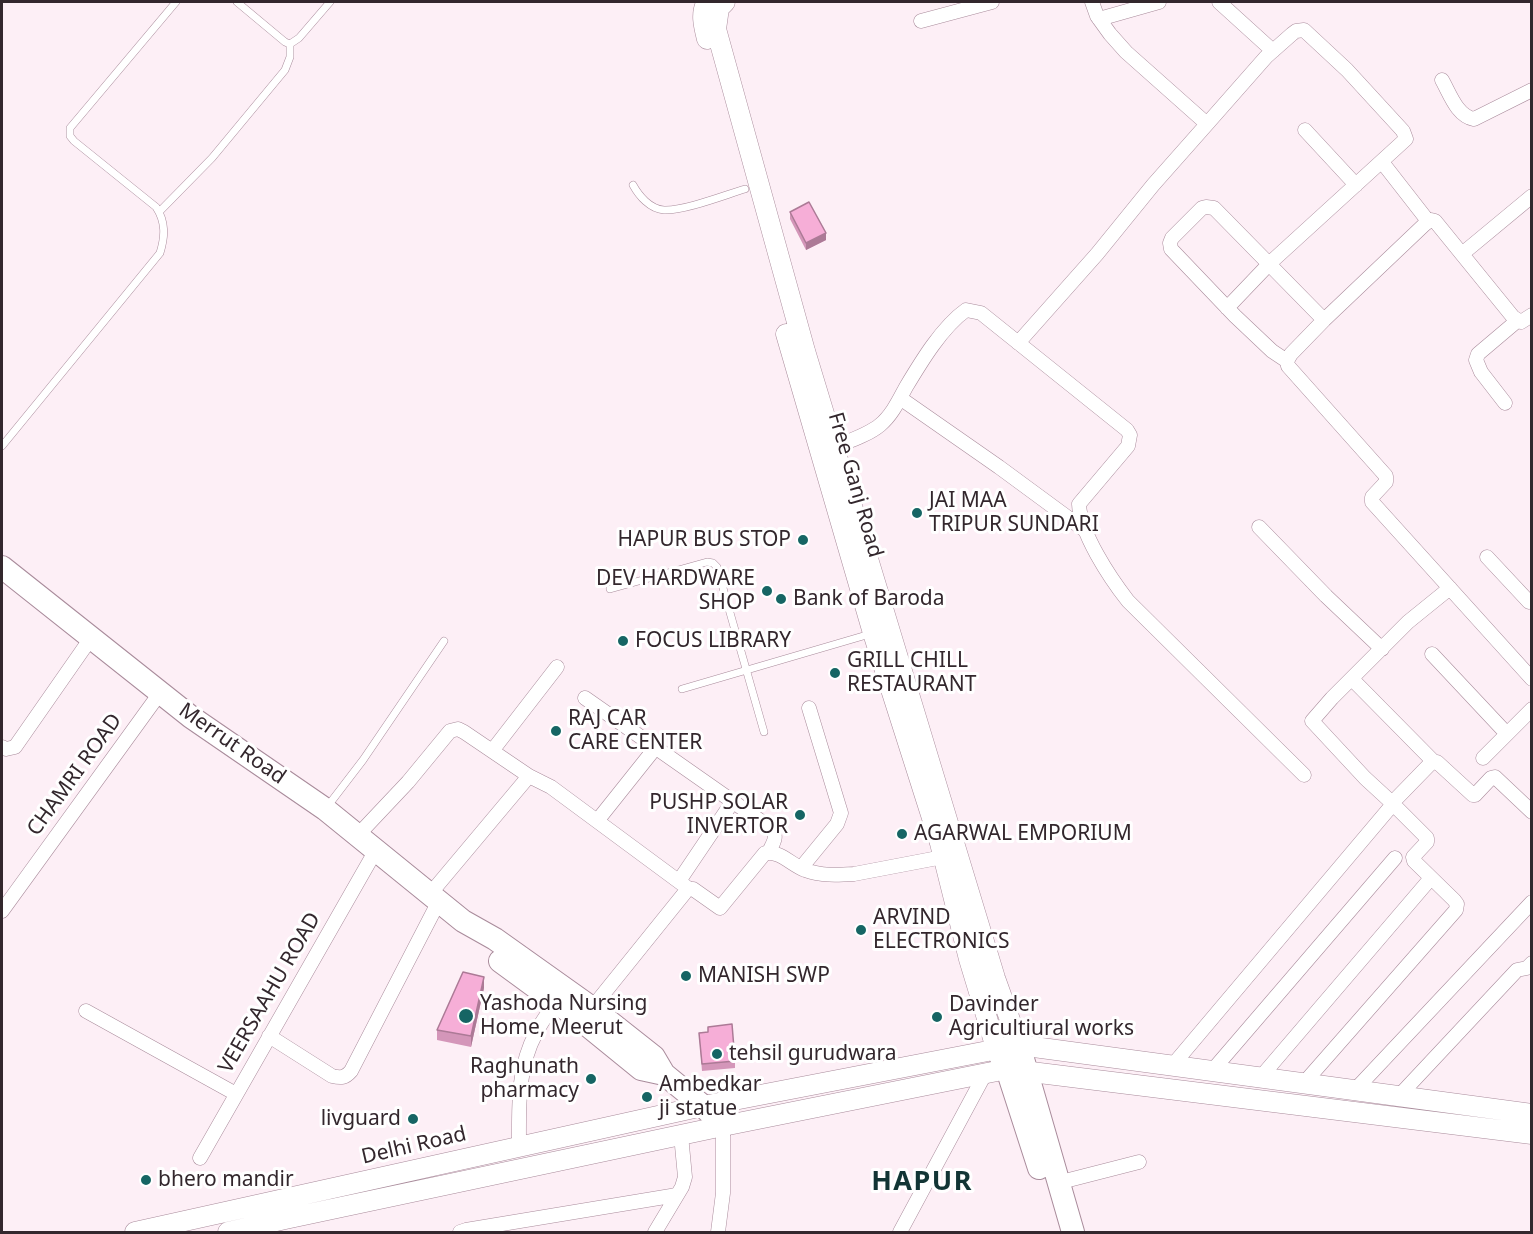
<!DOCTYPE html>
<style>
body{margin:0}
#map{position:relative;width:1533px;height:1234px;overflow:hidden;background:#fdeff6;font-family:"Noto Sans",sans-serif}
canvas{display:block}
.frame{position:absolute;inset:0;border:3px solid #33272d;pointer-events:none}
</style>
<div id="map">
<canvas width="1533" height="1234"></canvas>
<div class="frame"></div>
</div>
<script>
const ctx = document.querySelector('canvas').getContext('2d');
ctx.lineJoin = 'round';
function strokePath(path, color, width, dash) {
  ctx.strokeStyle = color;
  ctx.lineWidth = width;
  ctx.lineCap = dash ? 'butt' : 'round';
  ctx.setLineDash(dash || []);
  ctx.stroke(path);
}
function paint(path, color) {
  ctx.fillStyle = color;
  ctx.fill(path, 'evenodd');
}
function label(font, color, halo, rows, align = 'center') {
  ctx.font = font + ' "Noto Sans",sans-serif';
  ctx.lineWidth = 6;
  ctx.setLineDash([]);
  ctx.textBaseline = 'middle';
  ctx.strokeStyle = halo;
  ctx.fillStyle = color;
  for (const [text, x, y, turn = 0] of rows) {
    ctx.save();
    ctx.translate(x, y);
    ctx.rotate((+turn || 0) * Math.PI / 180);
    ctx.textAlign = isNaN(turn) ? turn : align;
    if (halo) ctx.strokeText(text, 0, 0);
    ctx.fillText(text, 0, 0);
    ctx.restore();
  }
}
const lane = new Path2D(`
 M237,2L285,42L290,44L299,38L330,2
 M633,185C639,196 650,209 664,210C684,211 725,195 745,189
 M159,212L212,158L285,70L290,57V44
 M2,446L160,253C165,237 166,222 156,207L74,141L70,136V128L176,2
 M610,589L707,562L713,563L717,567L764,732
 M682,689L870,634
 M327,807L363,760L444,641`);
const street = new Path2D(`
 M1092,2L1097,16L1110,34L1126,52L1207,124
 M1219,2L1273,51
 M1099,19L1159,2
 M921,21L992,2
 M1442,80C1450,94 1457,116 1474,119L1532,90
 M1305,130L1356,185
 M1382,162L1428,221
 M1462,254L1532,196
 M1532,315L1521,322L1513,317L1435,221L1431,220L1425,224L1324,320L1291,354L1287,361L1288,366L1386,476V482L1372,497V502L1532,679
 M1018,343L1097,254L1153,185L1207,124L1266,57L1292,34L1296,31L1304,30L1347,70L1403,131L1406,139L1270,263L1227,308
 M1287,361L1272,351L1235,316L1171,249L1170,243L1172,238L1202,208L1206,207L1214,208L1324,320
 M900,398L999,467L1086,531
 M1505,403L1481,372L1476,360L1478,354L1517,321
 M834,447C849,441 868,435 880,425C892,415 899,400 906,387C921,362 942,327 966,310L981,313L1127,430L1130,435L1128,446L1079,504C1080,533 1110,578 1128,601L1304,775
 M1259,527L1326,596L1382,649
 M1487,557L1529,602
 M1450,588L1408,622L1332,698L1312,721L1365,778L1390,801L1395,800L1431,763L1437,762L1473,795H1475L1491,778L1495,777L1532,812
 M1432,654L1507,734
 M1352,679L1434,762
 M585,698L772,829C778,837 773,843 769,852
 M2,747L6,749L15,747L91,638
 M492,751L557,667
 M1483,758L1532,709
 M597,821L656,747
 M358,835L408,782L450,731L458,729L464,732L529,776
 M801,868L837,824L841,813L809,708
 M679,881L733,801
 M430,894L529,776L551,787L689,889
 M2,911L160,693
 M592,1008L687,890L693,889L720,908L765,853C779,850 793,866 805,870C821,876 838,875 854,874L943,857
 M86,1011L236,1094
 M269,1036L332,1076C341,1078 345,1078 351,1071L439,901
 M1172,1066L1393,804
 M1212,1071L1395,858
 M1260,1078L1431,878
 M1304,1083L1456,910L1457,904L1454,900L1414,861L1413,857L1427,842V838L1390,801
 M1355,1090L1532,902
 M1399,1096L1517,970L1527,968L1532,963
 M519,1147C519,1108 517,1068 536,1033C541,1022 549,1012 556,1002
 M200,1158L376,850
 M1057,1183L1139,1162
 M460,1232L466,1230L677,1195
 M655,1232L682,1187L685,1177L681,1135
 M718,1232L723,1193V1126
 M900,1232L985,1074`);
const secondary = new Path2D(`
 M707,2C700,13 704,27 707,39
 M725,2L719,8L716,29L805,351L995,978L1019,1045
 M786,334L873,633L940,843L969,959L996,1048
 M135,1232L703,1106L1019,1045L1532,1114
 M228,1232L285,1219L723,1126L1007,1069L1532,1134`);
const primary = new Path2D(`
 M2,567L191,717L325,809L463,921L495,939L592,1008L654,1057L664,1074L703,1106L723,1126
 M500,961L582,1021L641,1069L664,1074
 M1019,1045L1073,1232
 M996,1048L1007,1069L1039,1168`);
strokePath(lane, '#a98b9b', 8);
strokePath(street, '#a98b9b', 15);
strokePath(secondary, '#a98b9b', 21);
strokePath(primary, '#a98b9b', 24);
strokePath(lane, '#fff', 7);
strokePath(street, '#fff', 14);
strokePath(secondary, '#fff', 20);
strokePath(primary, '#fff', 22);
paint(new Path2D(`
 M790,212L826,240L806,250L790,219Z
 M484,988L471,1047L437,1040V1030Z
 M708,1027L735,1061V1068L702,1071L699,1033L708,1032Z`), '#d496b9');
paint(new Path2D(`
 M826,233V240L806,250V243Z
 M484,977V988L471,1047V1036Z`), '#ac7a96');
const building = new Path2D(`
 M809,202L826,233L806,243L790,212Z
 M463,972L484,977L471,1036L437,1030Z
 M732,1024L735,1061L702,1064L699,1033L708,1032V1027Z`);
paint(building, '#f6aed7');
strokePath(building, '#ac7a96', 1.5);
for (const [x, y, r, color] of [
 [917,513,6,"#166564"],
 [803,540,6,"#166564"],
 [767,591,6,"#166564"],
 [781,599,6,"#166564"],
 [623,641,6,"#166564"],
 [835,673,6,"#166564"],
 [556,731,6,"#166564"],
 [800,815,6,"#166564"],
 [902,834,6,"#166564"],
 [861,930,6,"#166564"],
 [686,976,6,"#166564"],
 [466,1016,8,"#166564"],
 [937,1017,6,"#166564"],
 [717,1054,6,"#166564"],
 [591,1079,6,"#166564"],
 [647,1097,6,"#166564"],
 [413,1119,6,"#166564"],
 [146,1180,6,"#166564"]
]) {
  const dot = new Path2D();
  dot.arc(x, y, r, 0, 2 * Math.PI);
  ctx.fillStyle = color;
  ctx.fill(dot);
  strokePath(dot, '#fff', 2);
}
label('21px', '#33272d', '#fff', [
 ["Free Ganj Road",855,485,74],
 ["Merrut Road",232,744,35],
 ["CHAMRI ROAD",75,775,-54],
 ["VEERSAAHU ROAD",270,993,-60],
 ["Delhi Road",414,1146,-13]
]);
label('21px', '#33272d', '#fff', [
 ["JAI MAA",929,501],
 ["TRIPUR SUNDARI",929,525],
 ["HAPUR BUS STOP",791,540,"right"],
 ["DEV HARDWARE",755,579,"right"],
 ["SHOP",755,603,"right"],
 ["Bank of Baroda",793,599],
 ["FOCUS LIBRARY",635,641],
 ["GRILL CHILL",847,661],
 ["RESTAURANT",847,685],
 ["RAJ CAR",568,719],
 ["CARE CENTER",568,743],
 ["PUSHP SOLAR",788,803,"right"],
 ["INVERTOR",788,827,"right"],
 ["AGARWAL EMPORIUM",914,834],
 ["ARVIND",873,918],
 ["ELECTRONICS",873,942],
 ["MANISH SWP",698,976],
 ["Yashoda Nursing",480,1004],
 ["Home, Meerut",480,1028],
 ["Davinder",949,1005],
 ["Agricultiural works",949,1029],
 ["tehsil gurudwara",729,1054],
 ["Raghunath",579,1067,"right"],
 ["pharmacy",579,1091,"right"],
 ["Ambedkar",659,1085],
 ["ji statue",659,1109],
 ["livguard",401,1119,"right"],
 ["bhero mandir",158,1180]
], 'left');
ctx.letterSpacing = '1.5px';
label('bold 27px', '#123535', '#fff', [
 ["HAPUR",922,1182]
]);
ctx.letterSpacing = '0px';
</script>
